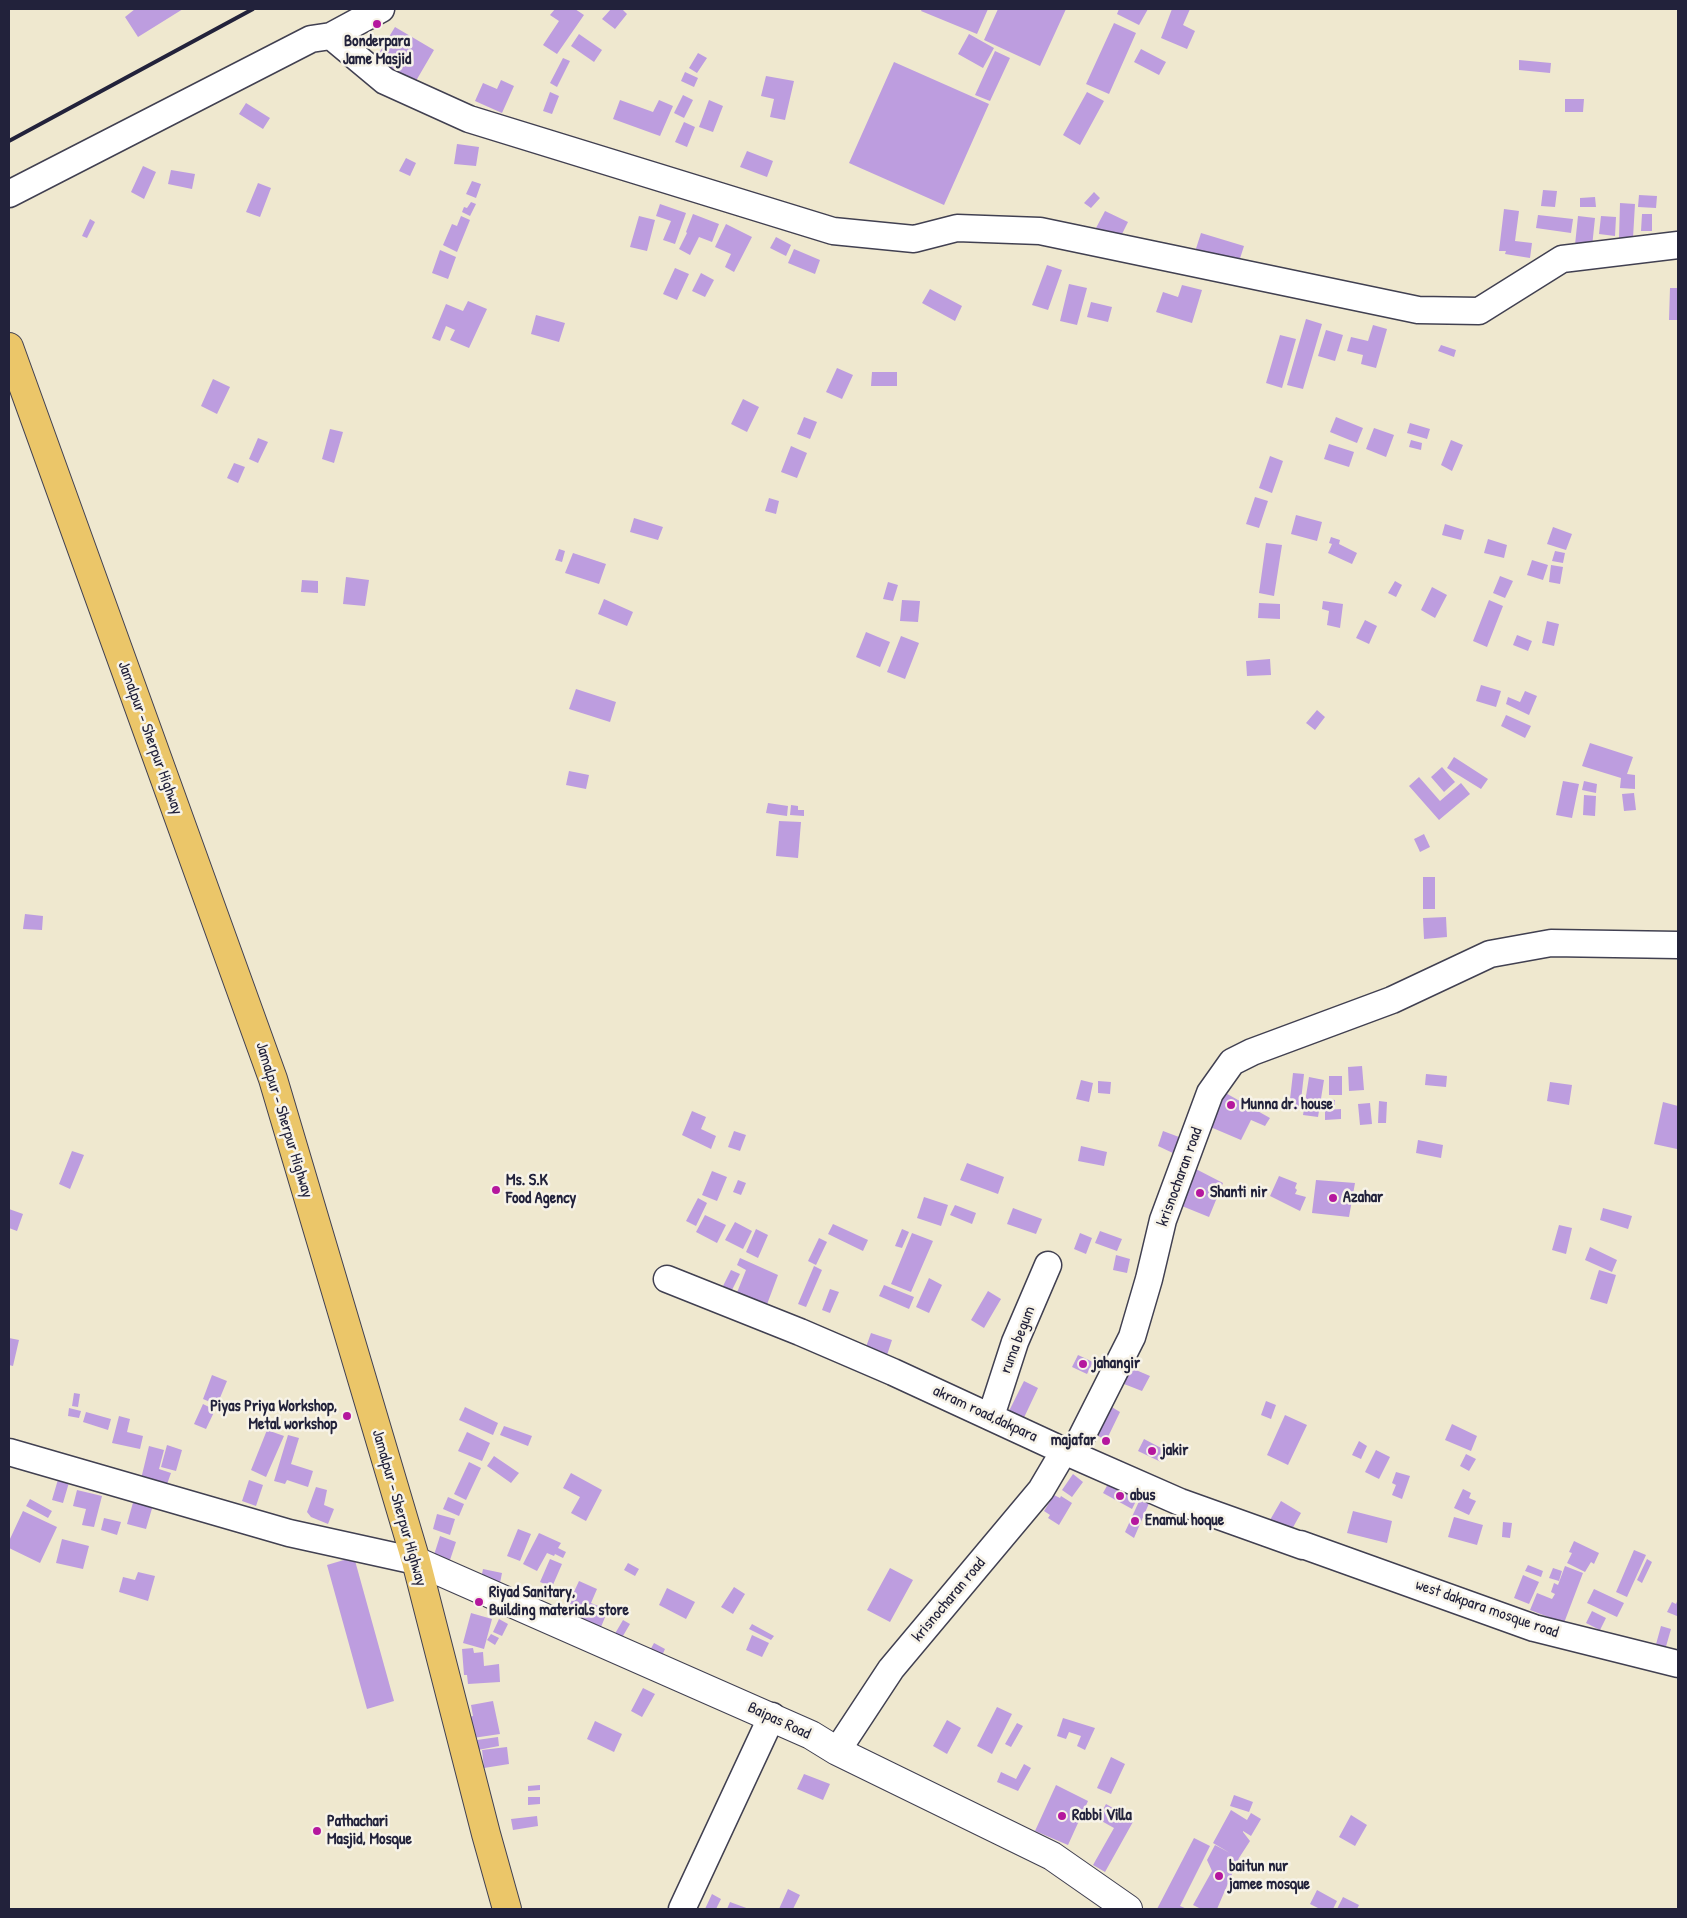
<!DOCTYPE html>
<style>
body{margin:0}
#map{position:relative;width:1687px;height:1918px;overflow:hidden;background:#efe8cf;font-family:"Patrick Hand",sans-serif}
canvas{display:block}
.frame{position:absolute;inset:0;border:10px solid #22223b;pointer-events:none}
</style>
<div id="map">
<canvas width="1687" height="1918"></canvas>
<div class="frame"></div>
</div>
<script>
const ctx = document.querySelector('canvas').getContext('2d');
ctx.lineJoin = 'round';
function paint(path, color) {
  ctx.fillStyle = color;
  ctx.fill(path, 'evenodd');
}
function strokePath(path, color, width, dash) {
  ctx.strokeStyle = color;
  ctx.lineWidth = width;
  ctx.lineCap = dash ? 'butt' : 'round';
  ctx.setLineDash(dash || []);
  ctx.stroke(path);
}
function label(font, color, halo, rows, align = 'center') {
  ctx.font = font + ' "Patrick Hand",sans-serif';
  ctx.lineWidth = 5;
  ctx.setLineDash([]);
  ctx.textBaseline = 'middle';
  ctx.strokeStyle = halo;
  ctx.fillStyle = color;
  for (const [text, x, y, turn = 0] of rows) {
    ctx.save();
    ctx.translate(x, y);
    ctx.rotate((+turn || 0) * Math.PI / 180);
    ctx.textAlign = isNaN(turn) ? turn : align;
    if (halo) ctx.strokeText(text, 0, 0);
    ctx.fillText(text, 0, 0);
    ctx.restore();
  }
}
paint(new Path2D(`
 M135,9H183L138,37L125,17Z
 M555,9H575L584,15L557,54L543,45L559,21L550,15Z
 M611,9H622L627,14L615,29L602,19Z
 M922,9H988L977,34L921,11Z
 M998,9H1066L1040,66L984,40Z
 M1119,9H1148L1139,25L1117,14Z
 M1172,9H1190L1183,25L1195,31L1187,49L1161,38Z
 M1114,23L1136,33L1109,94L1086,84Z
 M395,27L434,50L413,86L373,63Z
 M579,34L602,50L594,62L571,46Z
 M969,34L994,48L983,68L958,54Z
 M1141,49L1166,62L1159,75L1134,62Z
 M995,51L1010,58L990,101L975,95Z
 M698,53L707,58L697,73L689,68Z
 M563,58L570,61L557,87L550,83Z
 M1519,60L1551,63L1550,73L1519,70Z
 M894,62L989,104L944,205L849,163Z
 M685,72L698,78L694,87L681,81Z
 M766,76L794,81L785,120L770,117L774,99L761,96Z
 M501,80L514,86L502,113L475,101L483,83L497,89Z
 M550,92L559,96L552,114L543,111Z
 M1087,92L1104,101L1080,145L1063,135Z
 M683,95L693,100L684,118L674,113Z
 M1565,99H1584L1583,112H1565Z
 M620,100L653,112L659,100L673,106L660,136L613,119Z
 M709,100L723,106L713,132L699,127Z
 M246,103L270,118L263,129L239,114Z
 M684,122L695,127L687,147L675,142Z
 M457,144L479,147L476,166L454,164Z
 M747,151L773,161L767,177L740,167Z
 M406,158L416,163L410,176L399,171Z
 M143,166L156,172L144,199L131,192Z
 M171,170L195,174L192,189L168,184Z
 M472,181L481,184L476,198L466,194Z
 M258,183L271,188L260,217L246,212Z
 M1543,190L1557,191L1555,207L1541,206Z
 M1094,192L1100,198L1091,208L1084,203Z
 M1639,195L1657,196L1656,208L1638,207Z
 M1595,197L1596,207H1580V198Z
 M471,202L476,204L470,216L462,212L464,207L467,208Z
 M1620,203L1635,204L1633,238H1619Z
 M660,204L686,213L675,244L663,240L671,221L656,216Z
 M1504,209L1519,211L1515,241L1532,243L1530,258L1505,254L1506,251H1499Z
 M1105,211L1128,222L1119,240L1096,228Z
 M693,214L719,224L712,242L699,237L690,255L679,249L687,233L686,232Z
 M1642,214H1652V231H1641Z
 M1538,215L1573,219L1571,233L1536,228Z
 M461,216L470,220L457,252L443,245L452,224L457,226Z
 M639,216L655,220L647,251L630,247Z
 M1578,216L1595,218L1592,247L1575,245Z
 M1601,216L1616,217L1615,236L1599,234Z
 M90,219L95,222L87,238L82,236Z
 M726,224L752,237L734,272L725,267L731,254L715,247Z
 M1201,233L1244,246L1236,271L1193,258Z
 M776,237L791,245L786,256L770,248Z
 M794,249L820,260L815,274L788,263Z
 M440,250L456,257L448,279L432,273Z
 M1047,265L1062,270L1048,310L1032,305Z
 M675,268L689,274L677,300L663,294Z
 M701,273L714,280L705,297L692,291Z
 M1069,284L1087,288L1077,325L1060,321Z
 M1182,285L1202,290L1192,323L1156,312L1163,292L1178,297Z
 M1670,288H1678V320H1669Z
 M930,289L962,306L955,321L922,303Z
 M468,301L487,309L469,348L450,340L455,330L446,326L440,341L432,338L446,304L463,311Z
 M1091,302L1112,307L1108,322L1087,317Z
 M536,315L565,323L559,342L531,334Z
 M1306,319L1322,324L1303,389L1287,385Z
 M1373,325L1387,329L1376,368L1361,364L1363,355L1347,351L1351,337L1368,341Z
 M1326,330L1343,335L1335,361L1318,356Z
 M1280,335L1296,339L1282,388L1266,383Z
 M1441,345L1456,350L1454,357L1438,351Z
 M837,368L853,375L842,399L826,392Z
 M872,372H897V386H871Z
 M213,379L230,387L217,414L201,406Z
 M743,399L759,407L747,432L731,424Z
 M804,417L817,422L810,439L797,434Z
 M1336,417L1363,428L1357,443L1330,432Z
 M1410,423L1430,429L1427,439L1407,433Z
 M1374,428L1394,435L1386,457L1366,449Z
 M330,429L343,432L334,463L322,459Z
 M258,438L268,442L258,463L249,459Z
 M1411,440L1422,443L1421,450L1409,447Z
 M1451,440L1463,445L1452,471L1441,465Z
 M1329,444L1354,452L1349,467L1324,459Z
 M791,446L807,453L797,478L781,472Z
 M1270,456L1283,461L1272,493L1259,488Z
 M234,463L245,467L238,483L227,478Z
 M1255,497L1268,501L1259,528L1246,524Z
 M769,498L779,501L776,514L765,511Z
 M1296,515L1322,522L1317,541L1291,534Z
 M634,518L663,527L658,540L630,532Z
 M1445,524L1464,530L1461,540L1442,535Z
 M1553,527L1572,534L1566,550L1547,544Z
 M1331,537L1340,540L1339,544L1357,553L1352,564L1328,553L1332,544L1329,543Z
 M1488,539L1507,545L1504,558L1484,553Z
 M1266,543L1282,545L1274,596L1259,593Z
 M559,549L565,551L562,562L555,560Z
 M1555,551L1565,553L1563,563L1552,561Z
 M573,553L606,564L599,584L565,573Z
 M1532,560L1548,565L1543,580L1527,575Z
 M1551,565L1563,567L1560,584L1549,582Z
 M1500,576L1513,581L1505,598L1493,593Z
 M346,577L369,580L365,606L343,604Z
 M302,580L318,581V593L301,592Z
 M1395,581L1402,585L1396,597L1388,593Z
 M888,582L898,585L893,601L883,599Z
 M1432,587L1447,595L1435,618L1421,610Z
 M604,599L633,612L627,626L598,614Z
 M902,600L920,601L918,622L900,621Z
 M1489,600L1503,606L1487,647L1473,641Z
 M1323,601L1343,604L1340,628L1327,625L1329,611L1322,609Z
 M1259,603L1280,604V619L1258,618Z
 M1365,620L1377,626L1369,644L1356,638Z
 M1547,621L1559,624L1554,646L1542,643Z
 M866,632L890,642L880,667L856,657Z
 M1517,635L1532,641L1528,651L1513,645Z
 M901,636L919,643L905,679L887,672Z
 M1270,659L1271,675L1247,676L1246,661Z
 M1481,685L1501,691L1496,707L1476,701Z
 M576,689L616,702L610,722L569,709Z
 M1525,691L1537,696L1529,715L1506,704L1508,697L1520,702Z
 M1317,710L1325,717L1315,730L1306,723Z
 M1506,715L1531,726L1525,738L1501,726Z
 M1590,743L1633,757L1627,774L1635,775V789L1620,788L1621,778L1582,766Z
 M1454,757L1488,779L1481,789L1447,768Z
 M1442,767L1455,782L1444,792L1431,777Z
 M569,771L589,775L586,789L566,785Z
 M1419,777L1440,801L1461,783L1470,794L1439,820L1409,786Z
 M1563,781L1579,784L1572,818L1556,815Z
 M1584,781L1597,784L1596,793L1582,790Z
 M1634,793L1636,810L1624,811L1622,794Z
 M1584,795L1596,796L1595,816L1583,815Z
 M768,803L788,806L787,816L766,813Z
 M791,805L798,806V810H804V816L790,815Z
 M779,821L801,822L798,858L776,856Z
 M1424,834L1430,847L1420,852L1414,839Z
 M1423,877H1435V909H1423Z
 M25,914L43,916L42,930L23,929Z
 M1446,917L1447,937L1424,939L1423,918Z
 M1362,1066L1364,1090L1349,1091L1348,1067Z
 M1293,1073L1304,1074L1300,1109L1289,1108Z
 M1426,1074L1447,1076L1446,1087L1425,1085Z
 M1329,1076H1342V1095H1329Z
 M1309,1077L1324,1080L1318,1117L1303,1115Z
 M1081,1080L1093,1083L1089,1102L1076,1099Z
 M1098,1081L1111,1082L1110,1094L1098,1093Z
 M1550,1082L1572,1085L1569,1105L1547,1101Z
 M1222,1091L1270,1118L1265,1126L1251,1120L1241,1140L1208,1126Z
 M1324,1099L1335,1100V1107L1324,1106Z
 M1379,1101L1387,1102L1386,1123H1378Z
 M1663,1102L1678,1106V1141L1677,1149L1654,1144Z
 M1370,1103L1372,1124L1360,1125L1358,1104Z
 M1341,1109V1119L1325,1120V1110Z
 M692,1111L706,1117L701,1129L716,1136L711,1149L682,1135Z
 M734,1131L746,1135L740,1151L728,1147Z
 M1163,1131L1179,1137L1178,1146L1175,1154L1158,1146Z
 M1418,1140L1443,1145L1441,1158L1416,1153Z
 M1081,1146L1107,1152L1104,1166L1078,1161Z
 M72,1151L84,1155L70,1189L59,1184Z
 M967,1163L1004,1177L998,1194L960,1180Z
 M1192,1167L1223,1183L1209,1217L1177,1204Z
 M712,1171L727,1177L717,1201L702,1195Z
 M1279,1176L1297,1183L1295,1188L1297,1190L1295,1194L1306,1197L1300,1211L1270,1196Z
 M738,1180L746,1183L741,1195L733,1192Z
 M1316,1180L1355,1183L1349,1217L1312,1213Z
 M924,1197L948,1205L941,1226L917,1218Z
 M698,1198L707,1203L696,1226L686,1221Z
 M955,1205L976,1213L972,1224L950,1215Z
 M1013,1208L1042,1219L1036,1234L1007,1224Z
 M1603,1208L1632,1216L1628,1229L1600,1220Z
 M9,1209L23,1214L17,1231L9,1228Z
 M705,1215L726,1225L717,1243L696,1232Z
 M735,1222L752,1231L743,1249L725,1240Z
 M833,1224L868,1240L863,1251L828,1234Z
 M1559,1225L1572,1228L1566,1254L1552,1250Z
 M756,1229L768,1235L758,1258L746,1252Z
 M902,1229L909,1232L902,1248L895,1246Z
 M1100,1231L1122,1239L1117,1251L1095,1243Z
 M912,1233L933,1241L911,1292L891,1284Z
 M1080,1233L1092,1238L1086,1254L1074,1249Z
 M819,1238L827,1242L816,1265L808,1261Z
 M1590,1247L1617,1260L1612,1272L1585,1260Z
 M1116,1255L1130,1259L1127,1273L1113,1270Z
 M740,1258L778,1275L766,1307L736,1295L746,1270L737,1265Z
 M814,1266L822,1270L806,1307L798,1304Z
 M731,1270L740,1274L730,1294L721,1290Z
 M1599,1270L1616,1275L1607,1304L1590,1299Z
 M929,1278L942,1285L929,1313L916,1307Z
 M884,1285L914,1297L909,1309L879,1296Z
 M830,1289L839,1292L830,1313L822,1310Z
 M988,1291L1001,1299L984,1328L971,1320Z
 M871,1333L892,1340L887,1355L866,1347Z
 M9,1338L19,1340L13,1366L9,1365Z
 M1078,1355L1093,1362L1087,1374L1072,1367Z
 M1134,1362L1138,1365L1136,1370L1150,1376L1142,1391L1124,1384Z
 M212,1375L227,1381L217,1405L203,1399Z
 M1024,1381L1038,1388L1020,1426L1005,1419Z
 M74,1393L80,1394L78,1407L72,1406Z
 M1266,1401L1276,1405L1271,1419L1261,1415Z
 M203,1404L215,1410L206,1429L194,1424Z
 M1110,1406L1120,1412L1106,1441L1094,1433Z
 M465,1407L498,1423L493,1435L459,1420Z
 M69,1408L81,1411L79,1418L68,1416Z
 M86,1412L111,1419L108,1430L83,1422Z
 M1285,1415L1307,1425L1288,1465L1267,1455Z
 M119,1416L130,1419L127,1432L143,1436L140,1449L112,1443Z
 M1452,1424L1477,1436L1471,1451L1445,1440Z
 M504,1426L532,1436L528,1446L500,1435Z
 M267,1430L284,1436L266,1477L251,1470Z
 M467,1432L490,1443L482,1461L458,1451Z
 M288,1435L299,1438L291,1464L313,1471L308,1487L287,1480L285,1484L274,1481Z
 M1144,1439L1165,1450L1161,1462L1138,1451Z
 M1359,1441L1367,1446L1361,1459L1352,1455Z
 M167,1445L182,1450L176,1471L161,1467Z
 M149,1446L164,1450L159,1469L171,1473L166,1487L141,1479Z
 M1376,1450L1390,1457L1379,1479L1365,1472Z
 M1466,1454L1476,1459L1469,1471L1460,1466Z
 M494,1456L519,1473L511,1483L487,1466Z
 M469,1462L481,1468L466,1500L454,1494Z
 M1396,1472L1410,1476L1402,1499L1392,1495L1396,1485L1392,1483Z
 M571,1473L602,1490L586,1521L571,1513L580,1497L563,1488Z
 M1073,1474L1083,1482L1072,1497L1062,1490Z
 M59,1476L70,1479L63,1503L52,1500Z
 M249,1480L263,1485L256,1506L242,1501Z
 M1108,1484L1137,1499L1132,1509L1103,1493Z
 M316,1487L327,1490L324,1505L334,1509L328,1524L311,1517L307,1512Z
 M1463,1489L1471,1493L1469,1498L1476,1501L1469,1515L1454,1508Z
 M77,1490L102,1496L94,1527L82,1525L86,1509L73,1506Z
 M1054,1495L1060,1498L1061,1496L1072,1503L1059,1525L1048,1518L1050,1515L1044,1511Z
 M448,1497L464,1504L459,1516L443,1509Z
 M1141,1497L1150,1501L1134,1538L1125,1532Z
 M30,1499L52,1511L48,1518L26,1506Z
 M134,1499L153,1505L146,1529L127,1524Z
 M1281,1501L1301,1513L1291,1531L1270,1520Z
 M23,1511L57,1527L40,1563L9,1548V1541Z
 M1353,1511L1392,1521L1387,1543L1347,1533Z
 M437,1514L455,1519L450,1535L433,1529Z
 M1454,1517L1483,1525L1477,1545L1448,1537Z
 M104,1518L121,1522L117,1535L101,1530Z
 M1503,1522L1512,1523L1510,1538L1502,1537Z
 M518,1529L531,1534L520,1561L507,1556Z
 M539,1533L561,1543L558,1548L566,1552L563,1558L555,1554L554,1556L547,1553L537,1571L523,1564Z
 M440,1536L456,1542L450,1560L434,1555Z
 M62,1539L89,1546L83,1569L56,1563Z
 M1574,1541L1599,1553L1594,1564L1591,1562L1585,1572L1567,1563L1572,1553L1569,1552Z
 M1634,1550L1646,1555L1627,1597L1616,1592Z
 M354,1557L394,1701L367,1709L327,1565Z
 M550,1559L562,1564L552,1587L540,1582Z
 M1647,1559L1652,1562L1642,1583L1637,1580Z
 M628,1563L639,1569L635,1576L624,1570Z
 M1528,1565L1543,1571L1541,1577L1525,1571Z
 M1565,1566L1583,1573L1564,1623L1530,1610L1537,1593L1552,1599L1555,1594L1551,1592L1554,1583L1558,1585Z
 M890,1568L913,1580L890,1622L867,1610Z
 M1553,1568L1562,1571L1559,1581L1549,1578Z
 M483,1569L502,1573L500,1583L481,1579Z
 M138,1572L155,1576L148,1601L119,1592L123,1577L135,1580Z
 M1523,1575L1539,1582L1529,1604L1514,1598Z
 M579,1581L597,1589L591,1603L608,1610L601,1627L565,1611Z
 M734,1587L745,1594L733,1614L721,1607Z
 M667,1588L695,1602L686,1619L659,1605Z
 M1594,1589L1624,1603L1617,1617L1587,1603Z
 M1678,1599V1613L1677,1616L1667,1612L1672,1602L1676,1604Z
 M1592,1611L1606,1618L1600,1630L1586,1623Z
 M471,1613L492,1619L484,1649L463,1643Z
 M499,1619L508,1624L502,1636L493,1632Z
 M623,1620L630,1624L620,1641L613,1637Z
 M752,1624L774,1636L771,1640L749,1629Z
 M1661,1626L1671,1629L1665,1650L1655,1648Z
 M491,1634L499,1638L495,1645L487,1640Z
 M752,1635L769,1643L762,1657L746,1650Z
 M654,1643L665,1649L660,1660L648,1654Z
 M473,1648L474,1653L483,1652L484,1666L499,1664L500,1682L468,1684L467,1675H464L462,1649Z
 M643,1688L655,1694L642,1717L631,1711Z
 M493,1701L500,1734L473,1738L469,1717L473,1716L471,1705Z
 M997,1707L1012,1714L992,1754L977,1746Z
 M1063,1718L1095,1728L1085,1750L1077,1746L1081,1736L1069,1732L1066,1739L1057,1736Z
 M947,1720L961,1728L947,1754L933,1746Z
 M595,1721L622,1734L614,1752L587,1739Z
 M1017,1723L1023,1726L1011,1747L1005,1744Z
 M498,1737L499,1746L478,1750L477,1740Z
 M507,1747L509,1764L484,1768L482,1750Z
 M1111,1757L1125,1764L1111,1794L1097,1788Z
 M1024,1764L1031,1768L1018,1791L997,1782L1001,1772L1016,1779Z
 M804,1774L830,1784L823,1800L797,1789Z
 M540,1785V1790L528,1791V1786Z
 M1056,1785L1088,1801L1068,1845L1035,1831Z
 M1234,1795L1253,1802L1249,1812L1230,1806Z
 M528,1797H540V1804L528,1805Z
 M1106,1804L1134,1820L1105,1872L1093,1865L1114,1828L1098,1819Z
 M1231,1810L1247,1820L1251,1813L1261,1819L1251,1836L1243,1831V1832L1250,1841L1239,1858L1217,1909H1201L1193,1905L1212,1871L1207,1860L1215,1845L1230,1853L1213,1843Z
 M1351,1815L1367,1825L1355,1846L1339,1837Z
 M537,1816L538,1826L513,1830L511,1819Z
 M1194,1838L1210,1846L1180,1906L1187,1909H1157Z
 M788,1889L800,1895L793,1909H779Z
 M1317,1890L1337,1901L1333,1909H1320L1310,1904Z
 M712,1894L721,1899L716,1909H705Z
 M1343,1897L1359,1905L1357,1909H1337Z
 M730,1902L749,1909H727Z`), '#bd9ddf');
const minor = new Path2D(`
 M331,36L385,81L469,119L833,231L914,239L957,228L1040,231L1418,310L1479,311L1562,259L1678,245
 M9,194L311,39L331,36L381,9
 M667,1279L800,1332L893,1372L1064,1451L1180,1502L1303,1546
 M991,1416L1015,1342L1048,1265
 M9,1452L289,1533L416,1561
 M1073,1454L1132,1337L1149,1279L1163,1220L1210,1093L1232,1062L1252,1052L1392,1000L1490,954L1551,943L1678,945
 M1300,1544L1534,1628L1678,1664
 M837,1751L891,1669L1041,1490L1064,1451
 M682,1909L772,1716`);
const tertiary = new Path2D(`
 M416,1561L811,1735L837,1751L1052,1856L1128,1909`);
const primary = new Path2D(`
 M9,347L273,1079L416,1561L486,1834L507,1909`);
strokePath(minor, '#414051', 29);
strokePath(tertiary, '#414051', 30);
strokePath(primary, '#414051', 30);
strokePath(minor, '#fff', 26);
strokePath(tertiary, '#fff', 28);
strokePath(primary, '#ebc669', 28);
strokePath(new Path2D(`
 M9,141L253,9`), '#22223b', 4);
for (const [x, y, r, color] of [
 [377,24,5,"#b5179e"],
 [1231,1105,5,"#b5179e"],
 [496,1190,5,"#b5179e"],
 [1200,1193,5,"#b5179e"],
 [1333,1198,5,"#b5179e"],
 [1083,1364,5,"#b5179e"],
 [347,1416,5,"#b5179e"],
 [1106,1441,5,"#b5179e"],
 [1152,1451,5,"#b5179e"],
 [1120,1496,5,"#b5179e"],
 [1135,1521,5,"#b5179e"],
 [479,1602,5,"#b5179e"],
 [1062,1816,5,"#b5179e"],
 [317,1831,5,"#b5179e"],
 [1219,1876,5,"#b5179e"]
]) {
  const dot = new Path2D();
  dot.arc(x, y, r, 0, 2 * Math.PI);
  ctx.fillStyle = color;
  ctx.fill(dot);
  strokePath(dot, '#f7f3e8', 2);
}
label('bold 16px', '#22223b', '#f7f3e8', [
 ["Bonderpara",377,42,"center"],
 ["Jame Masjid",377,60,"center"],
 ["Munna dr. house",1241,1105],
 ["Ms. S.K",506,1181],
 ["Food Agency",506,1199],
 ["Shanti nir",1210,1193],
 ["Azahar",1343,1198],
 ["jahangir",1093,1364],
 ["Piyas Priya Workshop,",337,1407,"right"],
 ["Metal workshop",337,1425,"right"],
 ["majafar",1096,1441,"right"],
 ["jakir",1162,1451],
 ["abus",1130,1496],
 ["Enamul hoque",1145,1521],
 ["Riyad Sanitary,",489,1593],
 ["Building materials store",489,1611],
 ["Rabbi Villa",1072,1816],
 ["Pathachari",327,1822],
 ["Masjid, Mosque",327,1840],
 ["baitun nur",1229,1867],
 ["jamee mosque",1229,1885]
], 'left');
label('16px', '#22223b', '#f7f3e8', [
 ["Jamalpur - Sherpur Highway",150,738,70],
 ["Jamalpur - Sherpur Highway",284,1120,73],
 ["krisnocharan road",1180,1177,-70],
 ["ruma begum",1018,1340,-69],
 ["akram road,dakpara",985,1414,25],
 ["Jamalpur - Sherpur Highway",399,1508,74],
 ["krisnocharan road",949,1600,-50],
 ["west dakpara mosque road",1487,1609,19],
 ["Baipas Road",779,1721,25]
]);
</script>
